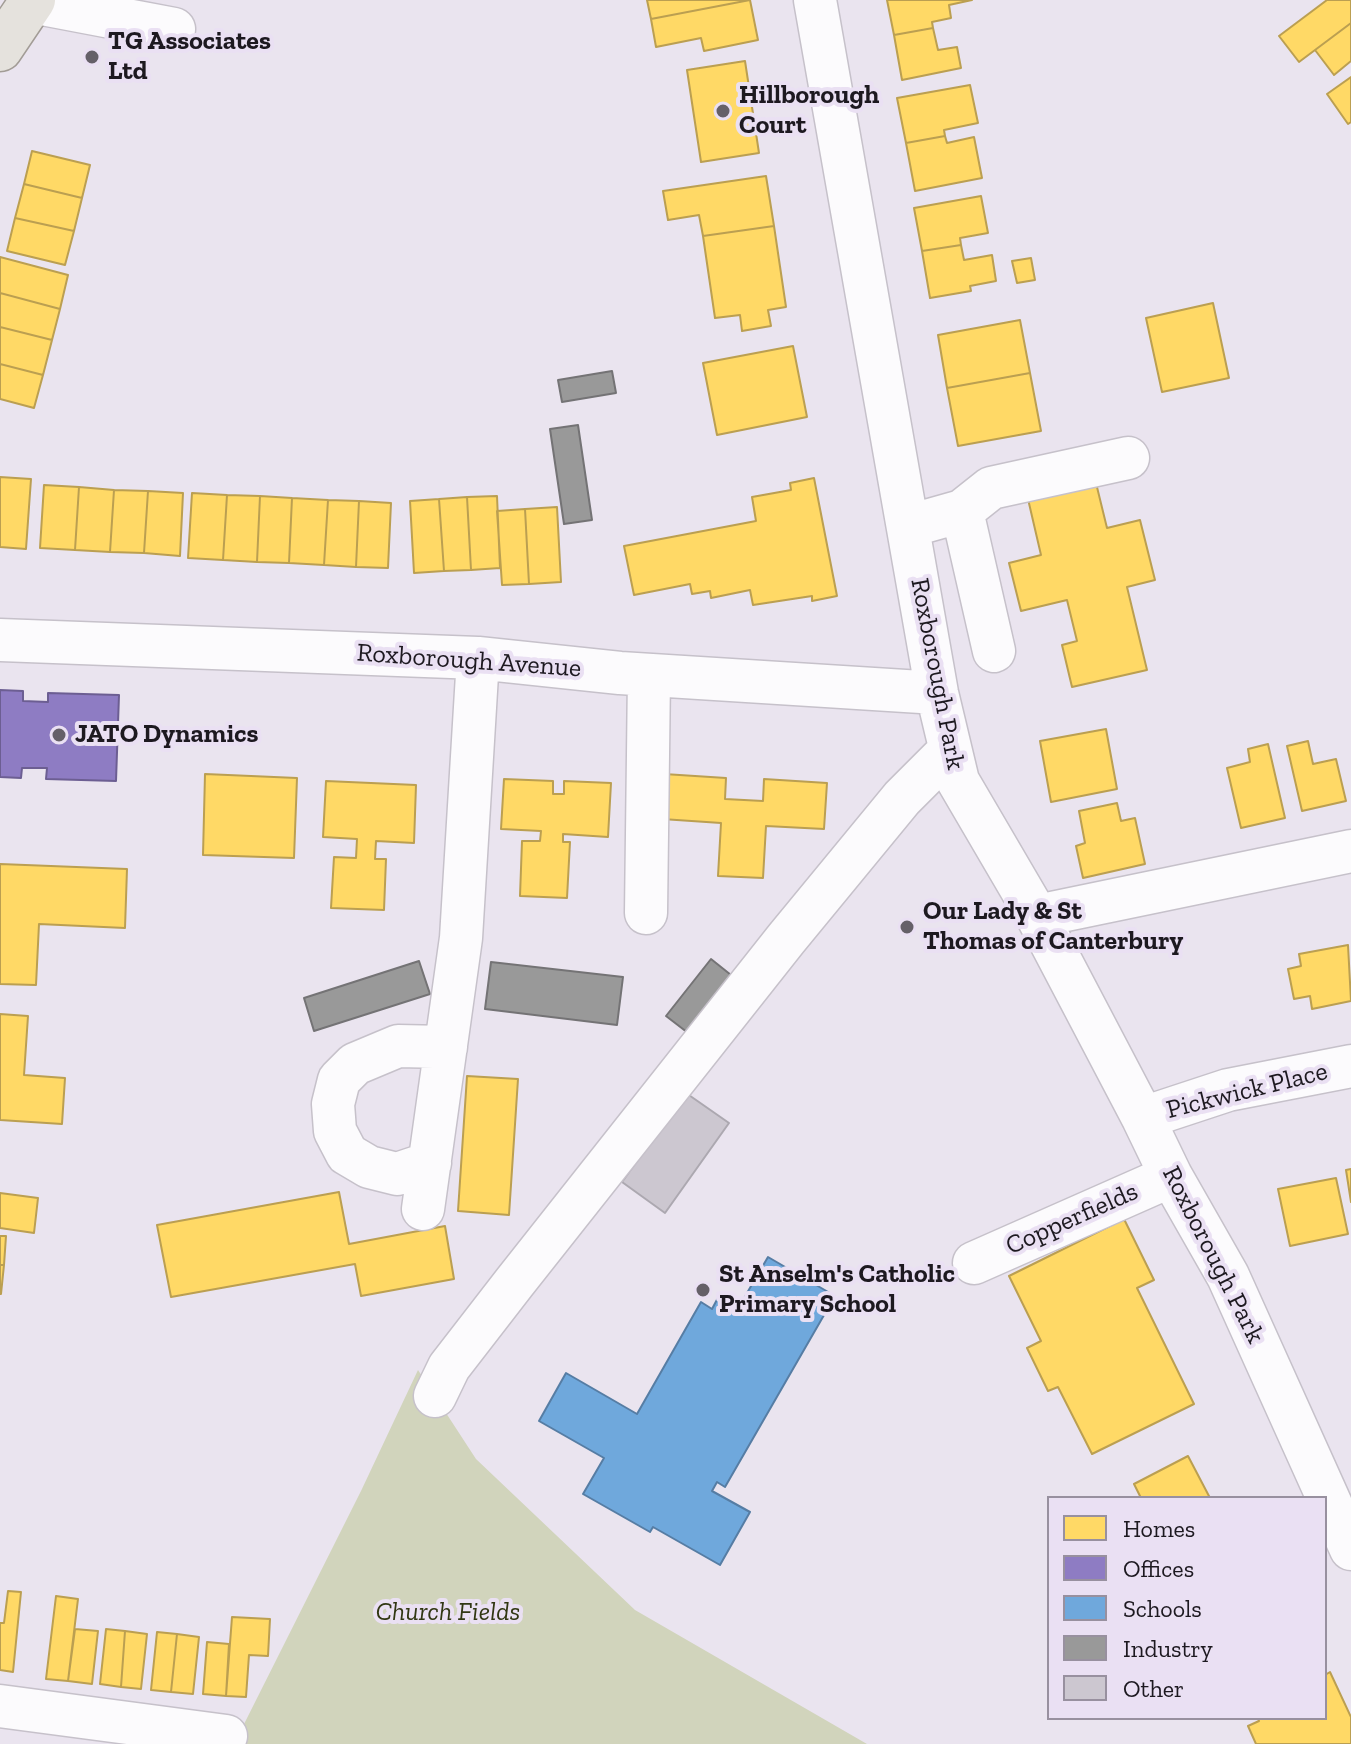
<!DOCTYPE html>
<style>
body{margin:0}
#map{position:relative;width:1351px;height:1744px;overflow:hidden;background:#eae4ef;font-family:"Zilla Slab",serif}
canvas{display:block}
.legend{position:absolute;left:1047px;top:1496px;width:280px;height:224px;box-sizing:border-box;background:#eae0f3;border:2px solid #98909f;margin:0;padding:10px 14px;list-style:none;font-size:24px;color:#1d1920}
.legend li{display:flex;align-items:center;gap:16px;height:40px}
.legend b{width:40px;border:2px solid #98909f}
</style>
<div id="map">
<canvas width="1351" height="1744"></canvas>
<ul class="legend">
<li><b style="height:22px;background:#ffd966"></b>Homes</li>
<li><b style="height:22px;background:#8e7cc3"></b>Offices</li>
<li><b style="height:22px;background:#6fa8dc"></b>Schools</li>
<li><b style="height:22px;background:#999"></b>Industry</li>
<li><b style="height:22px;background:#ccc7d0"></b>Other</li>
</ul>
</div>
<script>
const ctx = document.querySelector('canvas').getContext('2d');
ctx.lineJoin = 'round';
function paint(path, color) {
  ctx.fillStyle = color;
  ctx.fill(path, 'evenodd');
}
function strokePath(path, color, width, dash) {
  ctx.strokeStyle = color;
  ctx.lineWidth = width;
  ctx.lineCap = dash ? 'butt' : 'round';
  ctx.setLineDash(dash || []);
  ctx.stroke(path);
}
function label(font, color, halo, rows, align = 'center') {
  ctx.font = font + ' "Zilla Slab",serif';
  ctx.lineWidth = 8;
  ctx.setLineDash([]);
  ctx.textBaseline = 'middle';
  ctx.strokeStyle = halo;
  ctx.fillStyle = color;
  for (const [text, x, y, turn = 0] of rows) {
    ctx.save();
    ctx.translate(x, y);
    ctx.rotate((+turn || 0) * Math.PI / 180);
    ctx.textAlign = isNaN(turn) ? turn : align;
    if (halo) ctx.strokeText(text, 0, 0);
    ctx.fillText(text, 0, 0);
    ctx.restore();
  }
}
paint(new Path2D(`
 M418,1370L476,1459L635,1610L867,1744H234L361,1491Z`), '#d1d4bc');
const homes = new Path2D(`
 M647,0H750L651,19Z
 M750,0L758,40L704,51L701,38L656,47L651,19Z
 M887,0H972L949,5L951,18L932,22L933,28L894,35Z
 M1327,0H1351V23L1299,62L1279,36Z
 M1351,23V61L1334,75L1315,50Z
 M933,28L938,50L957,47L961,68L902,80L894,35Z
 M745,61L759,153L701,162L687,70Z
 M1351,77V122L1348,124L1327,94Z
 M970,85L978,123L944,130L945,136L906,143L897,98Z
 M945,136L947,143L974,137L982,178L915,191L906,143Z
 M32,151L90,165L82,198L24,184Z
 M766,176L774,226L703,236L699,215L668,220L663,191Z
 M24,184L82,198L74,231L15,218Z
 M981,196L988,233L960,238L961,245L922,251L914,208Z
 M15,218L74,231L65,265L7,251Z
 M774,226L786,307L768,310L771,326L742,331L740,315L715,318L703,236Z
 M961,245L964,260L992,255L996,281L970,286L971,291L930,298L922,251Z
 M0,257L68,275L60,309L0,293Z
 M1031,258L1035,280L1017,283L1012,261Z
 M0,293L60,309L52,340L0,327Z
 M1213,303L1229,378L1162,392L1146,318Z
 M1020,320L1030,373L947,388L938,335Z
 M0,327L52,340L43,375L0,364Z
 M793,346L807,417L717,435L703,363Z
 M0,364L43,375L34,408L0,399Z
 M1030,373L1041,431L958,446L947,388Z
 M0,477L31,479L26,549L0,547Z
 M814,478L837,596L812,601V596L753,605L750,590L711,598L710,591L692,594L690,584L634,595L624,546L756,521L752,497L791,490L790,483Z
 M1096,483L1107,528L1140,520L1155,580L1127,587L1147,670L1072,687L1062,645L1077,641L1067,600L1021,611L1009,563L1041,555L1028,499Z
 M44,485L79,487L75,550L40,548Z
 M79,487L114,490L110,552L75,550Z
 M114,490L148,491L144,553L110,552Z
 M148,491L183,493L180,556L144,553Z
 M192,493L227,495L223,560L188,558Z
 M227,495L260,496L257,562L223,560Z
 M260,496L292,498L289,563L257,562Z
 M497,496L500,568L471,570L467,497Z
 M467,497L471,570L444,571L439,499Z
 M292,498L328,500L324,565L289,563Z
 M439,499L444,571L414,573L410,501Z
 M328,500L359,501L356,567L324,565Z
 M359,501L391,503L388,568L356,567Z
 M557,507L561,582L529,584L525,509Z
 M525,509L529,584L502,585L497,511Z
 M1106,729L1117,789L1051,802L1040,741Z
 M1308,741L1313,764L1336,759L1346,801L1302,811L1287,746Z
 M1268,744L1285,818L1241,828L1227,768L1250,762L1248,749Z
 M205,774L297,778L294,858L203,855Z
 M664,774L726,778L725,799L763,801L764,779L827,783L824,829L766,826L763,878L718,876L721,823L662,819Z
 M504,779L553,781V794H564V781L611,783L608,837L563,834V842H570L567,898L520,896L522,841H540L541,831L501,829Z
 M326,781L416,785L414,843L376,841L375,859H386L384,910L331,908L334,857L356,858L357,839L323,837Z
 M1117,803L1121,821L1135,818L1145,864L1083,878L1076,846L1085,843L1079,811Z
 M0,864L127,869L125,928L39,924L36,985L0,984Z
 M1348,945L1351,1001L1312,1009L1310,996L1294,999L1288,969L1301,966L1299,954Z
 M0,1014L28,1016L24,1075L65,1078L62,1124L0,1120Z
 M467,1076L518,1079L509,1215L458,1211Z
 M1351,1169V1202L1346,1170Z
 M1336,1178L1348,1234L1290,1246L1278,1189Z
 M339,1192L349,1244L445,1226L454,1279L361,1296L355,1264L171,1297L157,1225Z
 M0,1193L38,1198L34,1233L0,1228Z
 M1124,1219L1154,1280L1137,1288L1194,1404L1092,1454L1058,1387L1048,1391L1027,1348L1041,1341L1009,1276Z
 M0,1236H6L4,1265H0Z
 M0,1265H4L1,1294H0Z
 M1188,1456L1210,1498H1141L1134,1484Z
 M8,1591L21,1592L13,1672L0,1670V1623H4Z
 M56,1596L78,1599L68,1681L46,1679Z
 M232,1617L270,1619L268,1656L249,1655L246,1697L226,1696Z
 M75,1629L98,1631L92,1684L68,1681Z
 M106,1629L125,1631L121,1687L100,1684Z
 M125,1631L147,1634L141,1689L121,1687Z
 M157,1632L177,1634L171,1692L151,1690Z
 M177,1634L199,1637L193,1694L171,1692Z
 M207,1642L229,1644L226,1696L203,1694Z
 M1330,1672L1351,1717V1744H1256L1248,1726L1259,1721L1258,1718H1325V1675Z`);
paint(homes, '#ffd966');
strokePath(homes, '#bb9f51', 2);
const offices = new Path2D(`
 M0,690L23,691V701L48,702V693L119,695L116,781L46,779L47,768H22L21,778L0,777Z`);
paint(offices, '#8e7cc3');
strokePath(offices, '#6c5e92', 2);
const schools = new Path2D(`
 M768,1257L835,1296L725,1487L717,1482L712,1491L750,1512L720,1565L653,1527L650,1532L583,1494L604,1458L539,1421L566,1373L637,1414L701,1302L712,1309L720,1294L740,1305Z`);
paint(schools, '#6fa8dc');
strokePath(schools, '#567da4', 2);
const industry = new Path2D(`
 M612,371L616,393L562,402L558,380Z
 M578,425L592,520L564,524L550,429Z
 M711,959L736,979L692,1036L666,1016Z
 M419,961L430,994L314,1031L304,998Z
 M491,962L623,977L617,1025L485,1009Z`);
paint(industry, '#999');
strokePath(industry, '#747375', 2);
const building = new Path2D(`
 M686,1093L729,1123L665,1213L622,1182Z`);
paint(building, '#ccc7d0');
strokePath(building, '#aca8b0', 2);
const minor = new Path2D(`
 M815,0L937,693L958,781L1037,916L1143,1118L1171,1176L1228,1276L1351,1549
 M32,2L174,29
 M962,511L994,651
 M909,526L962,511L991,488L1128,458
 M0,640L478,658L620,673L937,693
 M646,913L649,675
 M1037,916L1351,851
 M1143,1118L1228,1090L1351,1066
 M430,1163L397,1174L369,1167L347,1154L335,1131L333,1104L339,1080L355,1064L398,1046L446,1047
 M423,1209L461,938L478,658
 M974,1263L1171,1176
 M435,1396L449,1367L514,1283L786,939L902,798L950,750
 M0,1706L226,1736`);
const major = new Path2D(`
 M0,49L33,0`);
strokePath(minor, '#c6c1ca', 45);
strokePath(major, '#a29c96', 47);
strokePath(minor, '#fcfbfd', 42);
strokePath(major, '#e5e2dd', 44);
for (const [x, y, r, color] of [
 [92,57,8,"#656068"],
 [723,111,8,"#656068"],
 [59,735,8,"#656068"],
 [907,927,8,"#656068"],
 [703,1290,8,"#656068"]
]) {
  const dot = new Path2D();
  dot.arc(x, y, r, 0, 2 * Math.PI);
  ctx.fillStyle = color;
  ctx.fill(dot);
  strokePath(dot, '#eae0f3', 3);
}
label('bold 26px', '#1d1920', '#eae0f3', [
 ["TG Associates",108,42],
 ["Ltd",108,72],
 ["Hillborough",739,96],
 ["Court",739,126],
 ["JATO Dynamics",75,735],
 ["Our Lady & St",923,912],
 ["Thomas of Canterbury",923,942],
 ["St Anselm's Catholic",719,1275],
 ["Primary School",719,1305]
], 'left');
label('26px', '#1d1920', '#eae0f3', [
 ["Roxborough Avenue",469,661,4],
 ["Roxborough Park",937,674,79],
 ["Pickwick Place",1247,1091,-14],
 ["Copperfields",1072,1219,-24],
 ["Roxborough Park",1213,1255,63]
]);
label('italic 26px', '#313713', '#eae0f3', [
 ["Church Fields",448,1613]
]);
</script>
